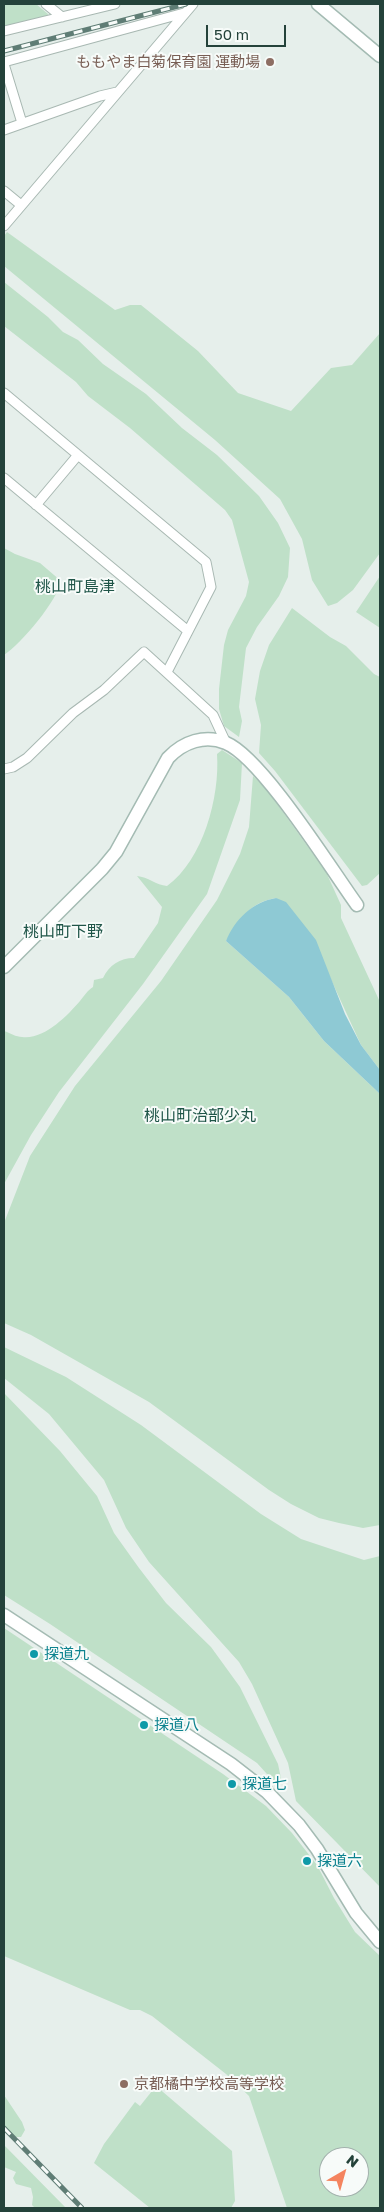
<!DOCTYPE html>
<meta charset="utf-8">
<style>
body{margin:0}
#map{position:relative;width:384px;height:2212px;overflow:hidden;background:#e6efeb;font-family:"Golos Text",sans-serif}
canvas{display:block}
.frame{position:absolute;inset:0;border:5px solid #24423a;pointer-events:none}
.north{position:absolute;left:319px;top:2147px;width:50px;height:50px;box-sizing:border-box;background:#f7fbf9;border:1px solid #a3b1ad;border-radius:50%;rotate:38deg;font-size:14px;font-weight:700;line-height:20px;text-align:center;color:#24423a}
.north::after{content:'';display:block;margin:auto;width:18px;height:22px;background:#f4845f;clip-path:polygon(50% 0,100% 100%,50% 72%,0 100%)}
.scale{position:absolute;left:206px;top:25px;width:80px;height:22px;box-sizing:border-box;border:2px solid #24423a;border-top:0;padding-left:6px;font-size:15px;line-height:18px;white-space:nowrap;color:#24423a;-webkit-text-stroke:4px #f7fbf9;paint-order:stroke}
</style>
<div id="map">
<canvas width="384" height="2212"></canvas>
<div class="frame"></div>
<div class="north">N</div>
<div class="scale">50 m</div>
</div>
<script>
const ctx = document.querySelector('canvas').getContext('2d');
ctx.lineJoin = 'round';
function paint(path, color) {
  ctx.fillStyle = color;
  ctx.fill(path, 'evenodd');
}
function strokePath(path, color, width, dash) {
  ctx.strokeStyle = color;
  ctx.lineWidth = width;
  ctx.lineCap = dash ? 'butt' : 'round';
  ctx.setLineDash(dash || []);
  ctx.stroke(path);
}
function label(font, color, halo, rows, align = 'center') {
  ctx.font = font + ' "Golos Text","Noto Sans JP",sans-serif';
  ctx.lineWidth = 4;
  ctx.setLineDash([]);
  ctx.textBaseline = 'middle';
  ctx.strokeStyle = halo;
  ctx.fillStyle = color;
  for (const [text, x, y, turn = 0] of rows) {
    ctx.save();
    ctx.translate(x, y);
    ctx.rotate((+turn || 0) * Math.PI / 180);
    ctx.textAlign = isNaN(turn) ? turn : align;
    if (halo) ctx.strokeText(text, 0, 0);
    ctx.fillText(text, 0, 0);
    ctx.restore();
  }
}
paint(new Path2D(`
 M4,4H36L48,14L47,18L4,28Z
 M7,232L115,310L130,305H141L198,351L238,393L291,411L331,368L352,365L380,333V553L353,590L337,603L328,606L312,580L302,539L280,499L215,440L4,266V236Z
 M4,282L48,317L63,332L78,340L103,364L146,394L182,428L217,455L259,496L278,523L290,548L288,577L279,596L257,627L246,648L239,707L242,721L239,737L224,726L219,709V689L224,645L228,630L246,596L249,582L232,520L225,510L130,428L88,396L76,382L4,326Z
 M4,548L15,554L40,563L61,581C58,600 21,644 4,655Z
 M380,576V628L356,612Z
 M292,608L330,637L346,646L374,674L380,677V873L367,885L362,886L275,771L259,753L261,725L255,699L260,671L269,645Z
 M222,750L242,763L240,800L207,894L143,984L59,1092L31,1135L4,1184V1031C10,1033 16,1037 22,1037C44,1040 67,1016 80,1001C85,995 87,991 93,987L94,980L103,978C109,965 120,958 134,958L158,923L162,907L137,876C148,877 156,885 167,886C203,860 220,797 217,754Z
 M253,776L265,787L326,872L341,905V918L380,1002V1070L361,1045L323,962L276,898C249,902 241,920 226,941L289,997L324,1041L380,1094V1525L363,1528L339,1523L319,1518L291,1504L269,1490L149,1402L31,1335L4,1323V1223L30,1156L75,1086L161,981L217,900L240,854L249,827Z
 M4,1347L66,1377L141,1425L261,1514L301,1539L364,1560L380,1556V1887L296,1801L288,1763L252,1684L239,1662L149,1562L126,1528L104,1480L49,1414L4,1378Z
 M4,1393L60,1451L97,1496L114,1533L139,1568L166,1603L211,1647L240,1687L278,1764L282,1783L276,1784L257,1763L50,1624L4,1595Z
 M4,1628L223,1774L266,1806L292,1833L317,1865L334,1898L355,1932L380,1956V2208H287L249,2096L226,2074L152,2016L140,2010H130L4,1956ZM329,2157H359V2187H329Z
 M156,2086L232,2151L235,2201L231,2208H150L94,2163L104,2144L135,2102L140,2106Z
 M4,2095L22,2122L25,2130L21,2137H14L4,2128Z
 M4,2145L66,2208H35L32,2205L33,2197L31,2188L16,2184L13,2178L16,2172L4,2167Z`), '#bfe0c8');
paint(new Path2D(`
 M276,898L286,902L316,940L345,1014L361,1045L380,1070V1094L324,1041L289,997L226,941C235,919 253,902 276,898Z`), '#8ec9d4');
const street = new Path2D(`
 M46,4L62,17
 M4,31L115,4
 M4,62L184,13
 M4,64L22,123
 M4,130L100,96L117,92
 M4,191L21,205
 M4,226L193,4
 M4,393L206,562L211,587L167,672
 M4,478L188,631
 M36,505L78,455
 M4,769L13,767L27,758L73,713L104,690L144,652L213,715L226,743`);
const secondary = new Path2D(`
 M318,4L380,56
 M4,967L102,869L116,852L168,758C183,742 205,734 226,743C262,758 331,869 357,905
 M4,1615L231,1764L267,1792L299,1825L317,1849L356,1913L380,1942`);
strokePath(street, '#a8b8b2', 11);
strokePath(secondary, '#a4bbb3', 15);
strokePath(street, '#fff', 9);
strokePath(secondary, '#fff', 12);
const rail = new Path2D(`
 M4,51L186,4
 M4,2128L82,2208`);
strokePath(rail, '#5f7d75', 5);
strokePath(rail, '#f7fbf9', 3, [9]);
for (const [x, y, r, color] of [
 [270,62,5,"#8d6e63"],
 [34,1654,5,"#0f9aa8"],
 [144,1725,5,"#0f9aa8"],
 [232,1784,5,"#0f9aa8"],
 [307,1861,5,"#0f9aa8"],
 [124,2084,5,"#8d6e63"]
]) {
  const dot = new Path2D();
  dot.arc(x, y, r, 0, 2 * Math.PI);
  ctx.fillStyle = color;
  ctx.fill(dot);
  strokePath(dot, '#f7fbf9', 2);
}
label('15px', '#785e54', '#f7fbf9', [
 ["ももやま白菊保育園 運動場",260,62],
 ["京都橘中学校高等学校",134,2084,"left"]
], 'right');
label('15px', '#0d838f', '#f7fbf9', [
 ["探道九",44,1654],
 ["探道八",154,1725],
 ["探道七",242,1784],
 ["探道六",317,1861]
], 'left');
label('16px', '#1f5548', '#f7fbf9', [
 ["桃山町島津",75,587],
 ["桃山町下野",63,932],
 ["桃山町治部少丸",200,1116]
]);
</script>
